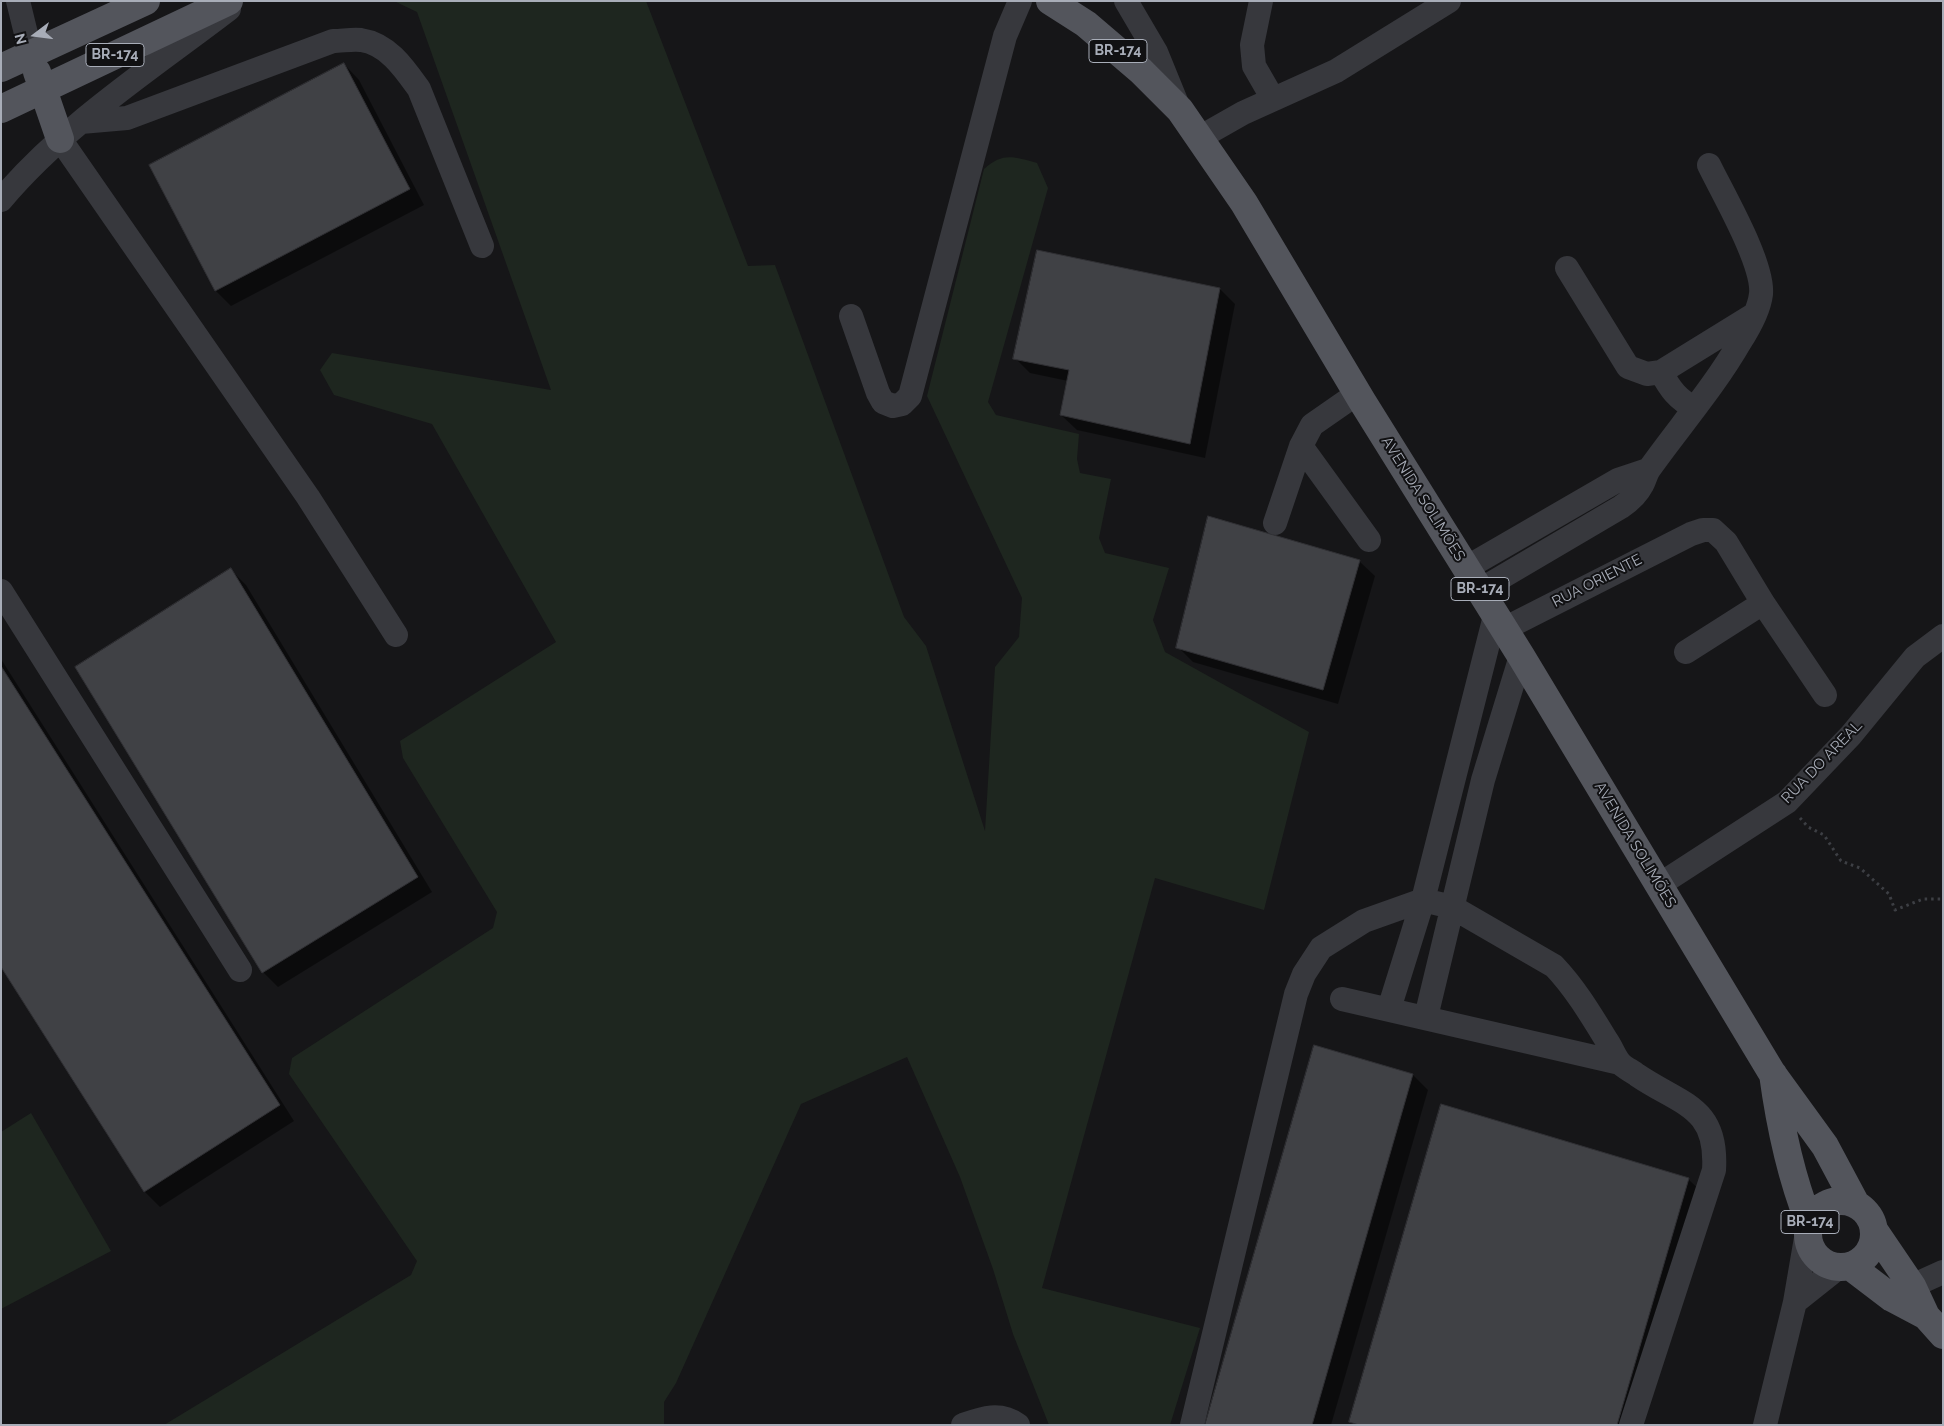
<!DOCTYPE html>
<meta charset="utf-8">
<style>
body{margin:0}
#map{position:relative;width:1944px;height:1426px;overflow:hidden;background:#161618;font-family:Raleway,sans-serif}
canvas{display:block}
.frame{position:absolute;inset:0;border:2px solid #a8adb8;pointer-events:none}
.north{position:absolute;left:10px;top:10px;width:50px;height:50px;-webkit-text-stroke:4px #111113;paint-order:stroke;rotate:255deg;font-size:14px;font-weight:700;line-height:20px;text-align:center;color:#a8adb8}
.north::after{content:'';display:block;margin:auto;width:18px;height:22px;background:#a8adb8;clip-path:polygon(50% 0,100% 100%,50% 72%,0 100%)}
</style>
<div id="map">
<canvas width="1944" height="1426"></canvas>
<div class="frame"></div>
<div class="north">N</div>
</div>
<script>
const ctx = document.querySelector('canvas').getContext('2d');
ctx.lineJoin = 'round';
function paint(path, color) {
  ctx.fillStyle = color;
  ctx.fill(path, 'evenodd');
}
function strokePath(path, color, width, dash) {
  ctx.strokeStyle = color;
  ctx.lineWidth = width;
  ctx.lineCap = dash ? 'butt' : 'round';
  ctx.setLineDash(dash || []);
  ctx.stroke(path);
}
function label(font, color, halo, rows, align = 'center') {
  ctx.font = font + ' Raleway,sans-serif';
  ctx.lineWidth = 4;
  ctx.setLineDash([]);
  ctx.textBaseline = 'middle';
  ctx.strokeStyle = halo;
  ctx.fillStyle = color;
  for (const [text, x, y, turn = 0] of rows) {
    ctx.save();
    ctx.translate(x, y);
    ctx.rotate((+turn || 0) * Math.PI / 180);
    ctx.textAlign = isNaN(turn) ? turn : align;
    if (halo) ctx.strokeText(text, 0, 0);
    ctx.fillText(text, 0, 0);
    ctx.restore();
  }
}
paint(new Path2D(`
 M394,1H646L748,266L775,265L904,617L926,646L985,831L995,667L1019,637L1022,598L927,396L984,169C1003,152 1014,157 1037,163L1048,188L988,402L996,415L1079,434L1077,459L1080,473L1111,479L1099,538L1105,553L1169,568L1153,620L1165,652L1309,732L1264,910L1155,878L1042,1288L1200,1328L1170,1425H1049L1013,1334L993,1269L960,1177L907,1057L801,1104L676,1383L664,1402V1425H164L411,1275L417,1261L289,1074L292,1058L493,928L497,912L403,758L400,741L556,642L432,424L334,395L320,370L332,353L551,390L417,12Z
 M31,1113L111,1251L1,1309V1132Z`), '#1e261f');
paint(new Path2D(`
 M344,64L359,80L424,205L231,306L216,291L151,166Z
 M1038,251L1220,289L1235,304L1205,458L1077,430L1061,415L1068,381L1030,373L1015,358Z
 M1359,561L1375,576L1338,704L1193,662L1178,647Z
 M231,570L246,585L432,892L278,987L263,972Z
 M1,659L294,1121L160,1207L145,1192L1,965Z
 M1315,1046L1413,1075L1428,1090L1331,1425H1206Z
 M1688,1179L1704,1194L1637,1425H1354L1350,1421Z`), '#0007');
const building = new Path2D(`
 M344,63L410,189L215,291L149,165Z
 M1037,250L1220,288L1190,444L1060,415L1069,370L1013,359Z
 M1208,516L1360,560L1323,690L1176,648Z
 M231,568L418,877L262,973L75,667Z
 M1,666L280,1105L144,1192L1,967Z
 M1314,1045L1413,1074L1312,1425H1205Z
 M1441,1104L1689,1178L1617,1425H1359L1349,1422Z`);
paint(building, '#404145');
strokePath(building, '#303034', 1);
strokePath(new Path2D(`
 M1800,818L1808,827L1824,835L1841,861L1860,868L1889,894L1895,910L1923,899H1943`), '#3d3f44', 3, [2.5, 4]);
strokePath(new Path2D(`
 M18,1L31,54
 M1126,1L1156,52L1178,106
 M1261,1L1252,45L1254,66L1273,99
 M81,122L127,118L333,41C342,41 352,39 361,40C388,44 404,68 419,89L482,246
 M1199,138L1243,113L1336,71L1449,1
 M60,139L308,497L396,635
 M1,200C64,125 152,68 229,9
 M1567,268L1628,367L1647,374L1661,372C1670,389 1678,400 1695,408
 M851,316L878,393L883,402L893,406L902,404L910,396L1005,36L1020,1
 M1661,372L1755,314
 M1301,446L1369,540
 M1275,523L1301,446L1312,425L1358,393
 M1466,568L1618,480L1648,470
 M1480,590L1621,507C1630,501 1637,495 1642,485C1645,480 1646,473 1650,468C1680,426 1714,387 1740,342C1749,328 1759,311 1761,294C1764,264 1723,194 1709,165
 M1,591L240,970
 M1504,629L1691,534L1703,530H1713L1726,542L1763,603L1825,695
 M1686,652L1763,603
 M1659,885L1787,802L1851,735L1915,657L1943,636
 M1342,999L1620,1063
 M1389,1009L1423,900L1495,616
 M1426,1017L1483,780L1521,656
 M1912,1286L1943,1272
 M1795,1302L1839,1267
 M963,1425C983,1418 1000,1412 1018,1425
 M1192,1425L1296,994L1304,974L1321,948L1364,921L1423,900L1452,907L1554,966C1575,988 1591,1015 1607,1041C1612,1048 1615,1058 1621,1064C1625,1068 1632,1071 1637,1075C1681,1105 1718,1106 1714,1170L1631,1425
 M1765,1425L1795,1302L1807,1232`), '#37383d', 24);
strokePath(new Path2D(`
 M1050,1L1086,24L1141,71L1180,110L1244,203L1362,401L1521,656L1772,1073L1825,1146L1856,1204
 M1,68L146,1
 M37,72L60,139
 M1,109L229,1
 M1773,1074C1780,1126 1790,1174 1809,1222
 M1808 1234a33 33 0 1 1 66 0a33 33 0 1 1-66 0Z
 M1874,1230L1912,1286L1926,1316L1943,1335
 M1850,1266L1892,1298L1926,1316`), '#53555c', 28);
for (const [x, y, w] of [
 [1118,51,58],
 [115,55,58],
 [1480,589,58],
 [1810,1222,58]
]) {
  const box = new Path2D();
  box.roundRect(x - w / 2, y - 11.5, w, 23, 4);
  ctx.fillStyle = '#111113';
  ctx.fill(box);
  strokePath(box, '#a8adb8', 1);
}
label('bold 14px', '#a8adb8', null, [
 ["BR-174",1118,51],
 ["BR-174",115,55],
 ["BR-174",1480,589],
 ["BR-174",1810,1222]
]);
label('15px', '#a8adb8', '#111113', [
 ["AVENIDA SOLIMÕES",1423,499,58],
 ["RUA ORIENTE",1597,581,-27],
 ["RUA DO AREAL",1822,762,-46],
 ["AVENIDA SOLIMÕES",1635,845,59]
]);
</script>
